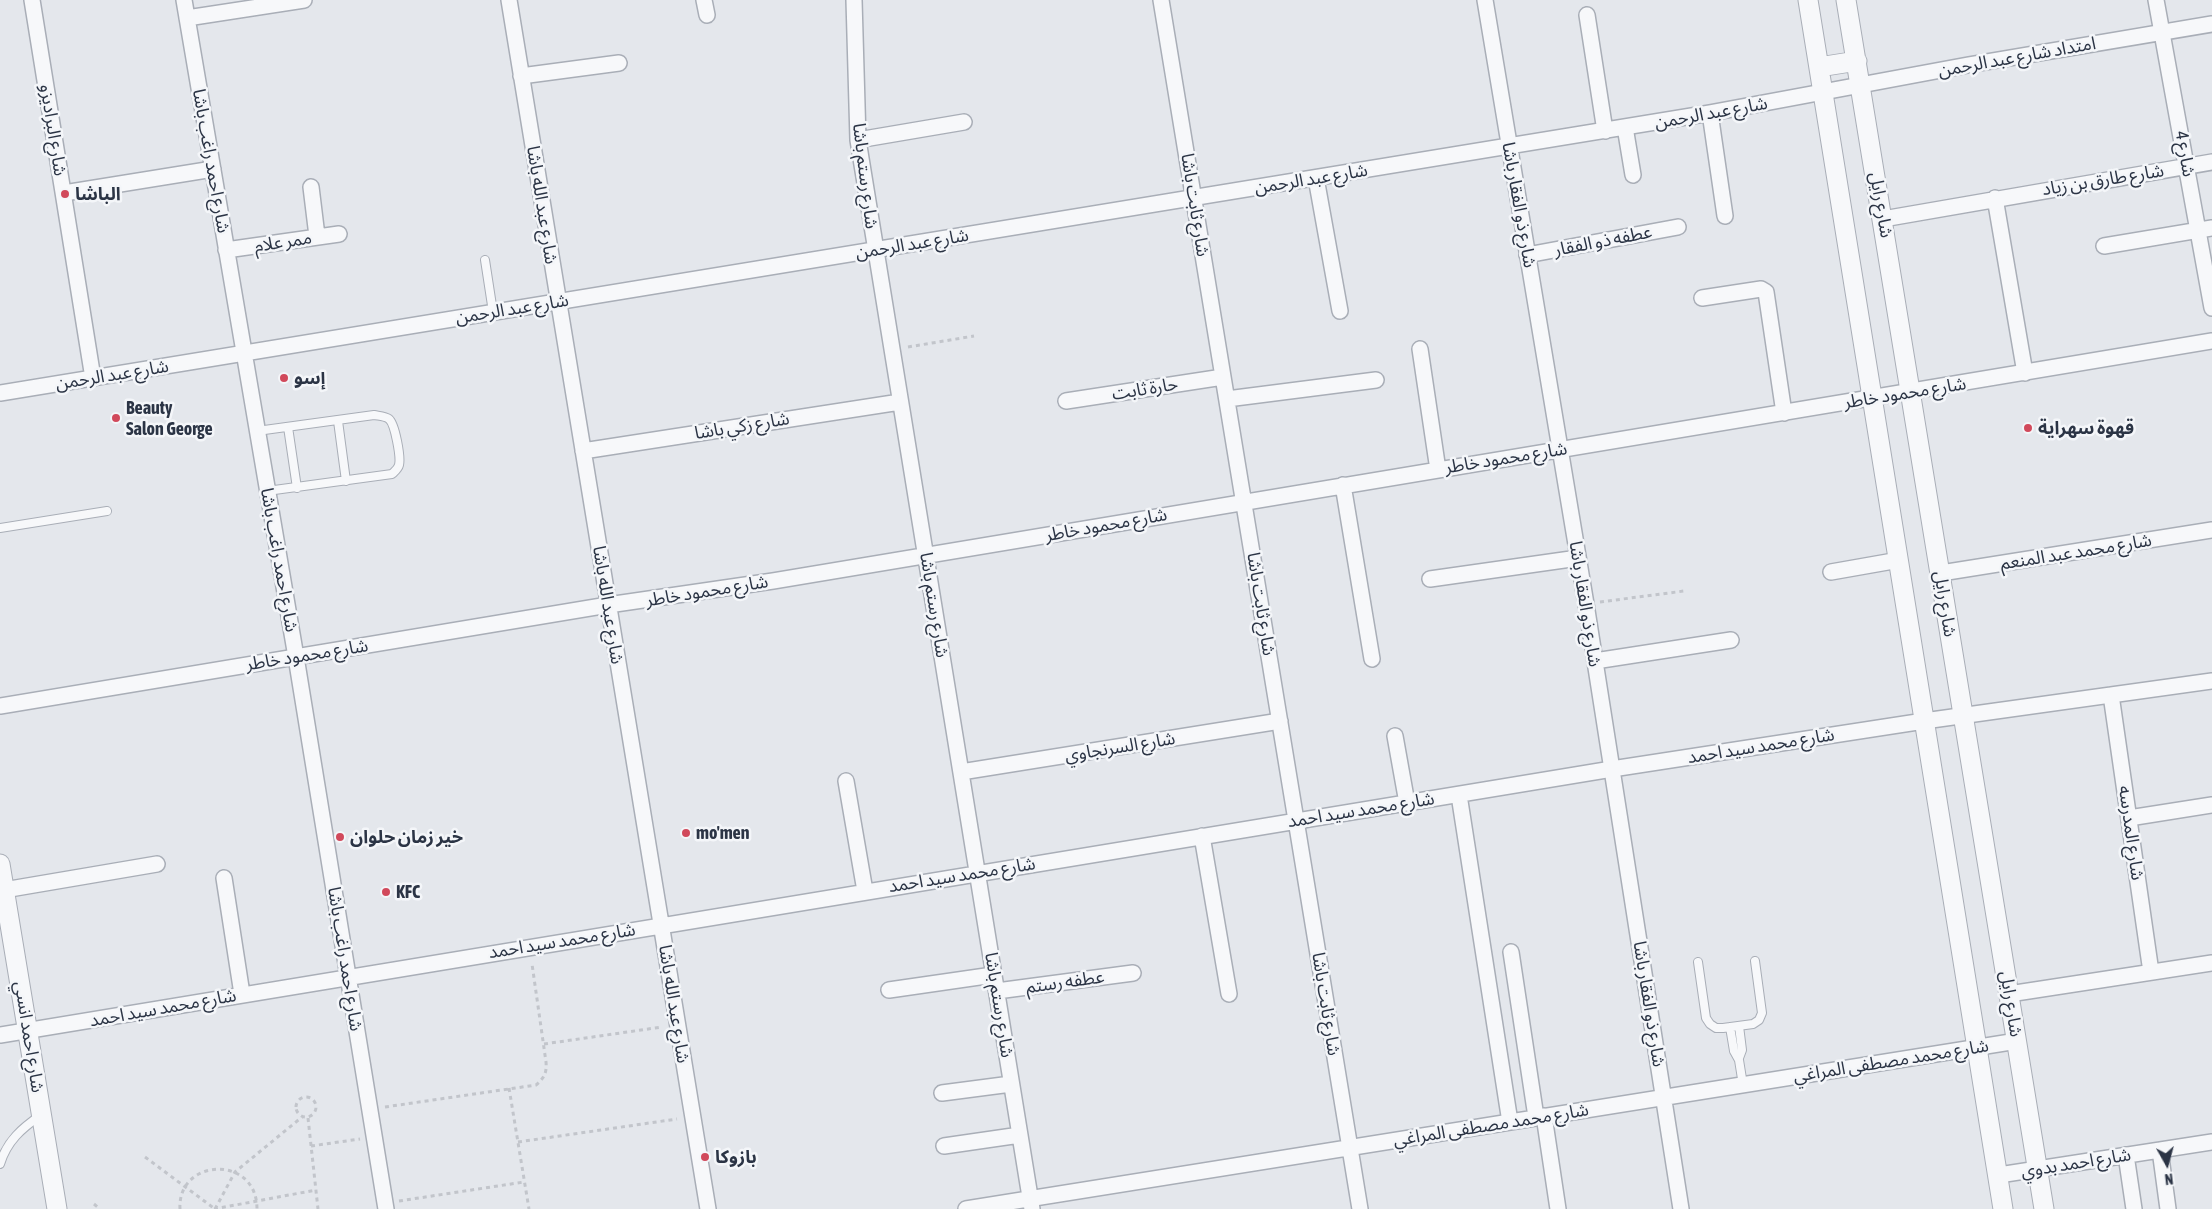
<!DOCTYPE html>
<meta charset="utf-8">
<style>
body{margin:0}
#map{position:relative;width:2212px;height:1209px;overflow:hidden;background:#e4e7ec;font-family:"Asap Condensed",sans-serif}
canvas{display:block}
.north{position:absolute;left:2142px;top:1139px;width:50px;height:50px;-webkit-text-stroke:4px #f4f6f9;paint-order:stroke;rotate:173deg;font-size:14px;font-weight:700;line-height:20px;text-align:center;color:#2b3445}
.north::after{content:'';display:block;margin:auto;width:18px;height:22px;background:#2b3445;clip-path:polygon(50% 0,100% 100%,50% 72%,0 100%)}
</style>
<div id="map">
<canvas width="2212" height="1209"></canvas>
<div class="north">N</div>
</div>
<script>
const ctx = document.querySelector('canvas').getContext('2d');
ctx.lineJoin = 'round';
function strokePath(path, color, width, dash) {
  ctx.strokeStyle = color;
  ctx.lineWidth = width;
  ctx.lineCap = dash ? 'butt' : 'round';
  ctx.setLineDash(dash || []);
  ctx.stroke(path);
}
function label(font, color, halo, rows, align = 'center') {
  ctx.font = font + ' "Asap Condensed","Noto Sans Arabic",sans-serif';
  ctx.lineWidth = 5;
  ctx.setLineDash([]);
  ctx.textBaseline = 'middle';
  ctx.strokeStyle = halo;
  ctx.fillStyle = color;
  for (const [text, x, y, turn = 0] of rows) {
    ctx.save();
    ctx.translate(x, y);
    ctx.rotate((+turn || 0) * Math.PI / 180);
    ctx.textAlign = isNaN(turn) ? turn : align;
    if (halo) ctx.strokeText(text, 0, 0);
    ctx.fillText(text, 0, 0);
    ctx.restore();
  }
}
const service = new Path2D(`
 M485,260L493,312
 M338,421L346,481
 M288,427L297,488
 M257,431L374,415C379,416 385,416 389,419C395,424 401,457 399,465C398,469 395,471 392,474L267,491
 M0,528L107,511
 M1698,962L1706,1018L1710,1024L1716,1028H1723L1753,1024L1759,1020L1762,1013L1755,961
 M1739,1026L1742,1050L1739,1058
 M1730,1027L1734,1051L1739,1060L1743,1085
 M0,1164C7,1141 22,1128 41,1115`);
const minor = new Path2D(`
 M32,0L93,378
 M184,0L296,657L386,1209
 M509,0L708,1209
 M704,0L707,15
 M854,0L858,140L1032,1209
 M1161,0L1360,1209
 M1485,0L1586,604L1681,1209
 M2156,0L2212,308
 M1587,15L1605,131
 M187,18L304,0
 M521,76L619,63
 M1710,113L1725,216
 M1625,127L1633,175
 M858,140L964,122
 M1316,178L1340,311
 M311,187L317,236
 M64,193L213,169
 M1995,198L2025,373
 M1883,219L2212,162
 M2104,246L2212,228
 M226,250L339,234
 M1527,255L1678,227
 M1702,298L1761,289L1766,292L1784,413
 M1420,349L1438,470
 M0,393L1710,113L1968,65L2212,24
 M1227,399L1376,380
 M1066,401L1223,377
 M583,451L900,402
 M1343,485L1372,659
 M1831,572L1899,560
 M1941,573L2212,530
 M1430,579L1578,558
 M1595,661L1731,640
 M2111,695L2151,972
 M0,706L608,605L773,581L2212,341
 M1395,736L1407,803
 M961,772L1280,721
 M846,781L865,891
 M1459,795L1510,1122
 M2129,818L2212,805
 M1202,836L1229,994
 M224,878L242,994
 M4,890L157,864
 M1511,952L1536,1117
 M889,990L993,975
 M997,991L1133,973
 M2009,994L2212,963
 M0,1035L1612,769L1924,721L2212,681
 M942,1093L1011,1084
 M1544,1116L1558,1209
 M944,1146L1020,1135
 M2160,1150L2168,1209
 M2126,1155L2134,1209
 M1999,1175L2212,1142
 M966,1209L2017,1041`);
const tertiary = new Path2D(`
 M1808,0L2003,1209
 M1846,0L2044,1209
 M1819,67L1857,61
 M0,864L57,1209`);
strokePath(service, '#a9aeb7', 10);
strokePath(minor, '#a9aeb7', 18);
strokePath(tertiary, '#a9aeb7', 21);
strokePath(new Path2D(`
 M908,347L974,336
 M1600,602L1684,591
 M544,1044L662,1027
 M509,1088L529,1209
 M296 1107a10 10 0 1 1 20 0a10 10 0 1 1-20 0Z
 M385,1107L536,1085C544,1078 547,1073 546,1062L532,964
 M308,1118L318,1209
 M518,1142L677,1119
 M311,1146L360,1139
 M145,1157L215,1209
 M399,1201L524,1182
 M94,1204L100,1209
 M180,1209C177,1158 257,1154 257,1209
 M214,1209L316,1190
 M215,1209L235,1172L302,1117`), '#c2c5cb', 3, [4, 4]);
strokePath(service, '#f7f8fa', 8);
strokePath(minor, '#f7f8fa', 15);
strokePath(tertiary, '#f7f8fa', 19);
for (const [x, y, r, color] of [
 [65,194,5,"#d1495b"],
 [284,378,5,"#d1495b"],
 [116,418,5,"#d1495b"],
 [2028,428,5,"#d1495b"],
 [686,833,5,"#d1495b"],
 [340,837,5,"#d1495b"],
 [386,892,5,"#d1495b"],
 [705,1157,5,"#d1495b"]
]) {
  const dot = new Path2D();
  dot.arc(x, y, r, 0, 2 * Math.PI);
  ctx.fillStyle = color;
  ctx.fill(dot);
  strokePath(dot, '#f4f6f9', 2);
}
label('18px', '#2b3445', '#f4f6f9', [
 ["امتداد شارع عبد الرحمن",2017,57,-10],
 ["شارع عبد الرحمن",1711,113,-10],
 ["شارع البراديزو",53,130,81],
 ["شارع 4",2185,154,80],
 ["شارع احمد راغب باشا",211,161,80],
 ["شارع رستم باشا",865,176,83],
 ["شارع عبد الرحمن",1311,179,-9],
 ["شارع طارق بن زياد",2103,180,-9],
 ["شارع عبد الله باشا",542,205,81],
 ["شارع ثابت باشا",1195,205,81],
 ["شارع ذو الفقار باشا",1519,205,80],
 ["شارع رايل",1881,205,80],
 ["عطفه ذو الفقار",1603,241,-11],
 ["ممر علام",283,242,-9],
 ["شارع عبد الرحمن",912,244,-9],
 ["شارع عبد الرحمن",512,309,-9],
 ["شارع عبد الرحمن",112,375,-9],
 ["حارة ثابت",1145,389,-9],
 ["شارع محمود خاطر",1905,393,-9],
 ["شارع زكي باشا",742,426,-9],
 ["شارع محمود خاطر",1506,458,-9],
 ["شارع محمود خاطر",1106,525,-10],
 ["شارع محمد عبد المنعم",2076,552,-9],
 ["شارع احمد راغب باشا",279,560,80],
 ["شارع محمود خاطر",707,591,-9],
 ["شارع ثابت باشا",1261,604,81],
 ["شارع ذو الفقار باشا",1585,604,81],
 ["شارع رايل",1945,604,81],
 ["شارع عبد الله باشا",608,605,81],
 ["شارع رستم باشا",934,605,81],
 ["شارع محمود خاطر",307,655,-9],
 ["شارع محمد سيد احمد",1761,746,-9],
 ["شارع السرنجاوي",1120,747,-9],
 ["شارع محمد سيد احمد",1361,810,-9],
 ["شارع المدرسه",2131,833,82],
 ["شارع محمد سيد احمد",962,875,-9],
 ["شارع محمد سيد احمد",562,941,-9],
 ["شارع احمد راغب باشا",345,959,81],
 ["عطفه رستم",1065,982,-8],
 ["شارع عبد الله باشا",674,1004,81],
 ["شارع ثابت باشا",1326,1004,81],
 ["شارع ذو الفقار باشا",1649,1004,81],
 ["شارع رايل",2011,1004,81],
 ["شارع رستم باشا",999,1005,81],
 ["شارع محمد سيد احمد",163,1008,-10],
 ["شارع احمد انسي",29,1037,81],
 ["شارع محمد مصطفى المراغي",1891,1061,-9],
 ["شارع محمد مصطفى المراغي",1491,1125,-9],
 ["شارع احمد بدوي",2076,1163,-9]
]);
label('bold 18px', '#2b3445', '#f4f6f9', [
 ["الباشا",75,194],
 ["إسو",294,378],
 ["Beauty",126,408],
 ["Salon George",126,429],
 ["قهوة سهراية",2038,428],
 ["mo'men",696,833],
 ["خير زمان حلوان",350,837],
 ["KFC",396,892],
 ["بازوكا",715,1157]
], 'left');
</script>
